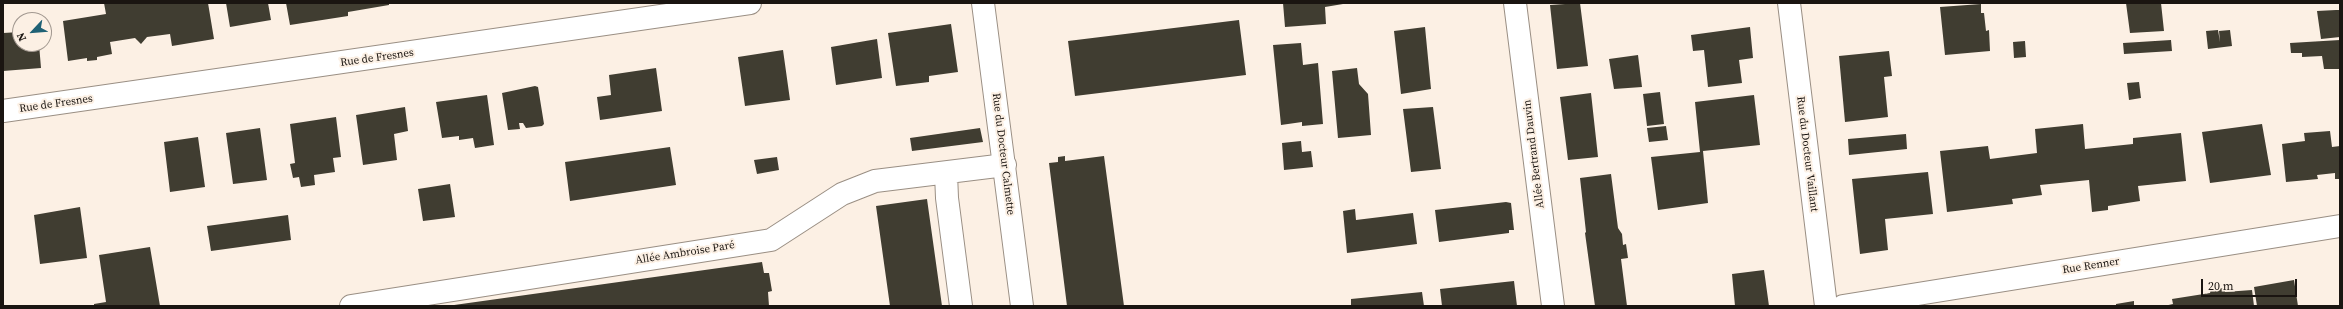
<!DOCTYPE html>
<meta charset="utf-8">
<style>
body{margin:0}
#map{position:relative;width:2343px;height:309px;overflow:hidden;background:#fcf0e4;font-family:"Source Serif 4",serif}
canvas{display:block}
.frame{position:absolute;inset:0;border:4px solid #1a1511;pointer-events:none}
.north{position:absolute;left:12px;top:12px;width:40px;height:40px;box-sizing:border-box;background:#fcf0e4;border:1px solid #a29890;border-radius:50%;rotate:244deg;font-size:11px;font-weight:700;line-height:16px;text-align:center;color:#1a1511}
.north::after{content:'';display:block;margin:auto;width:14px;height:18px;background:#1f6175;clip-path:polygon(50% 0,100% 100%,50% 72%,0 100%)}
.scale{position:absolute;left:2201px;top:279px;width:96px;height:18px;box-sizing:border-box;border:2px solid #1a1511;border-top:0;padding-left:5px;font-size:12px;line-height:14px;white-space:nowrap;color:#1a1511;-webkit-text-stroke:3px #fcf0e4;paint-order:stroke}
</style>
<div id="map">
<canvas width="2343" height="309"></canvas>
<div class="frame"></div>
<div class="north">N</div>
<div class="scale">20 m</div>
</div>
<script>
const ctx = document.querySelector('canvas').getContext('2d');
ctx.lineJoin = 'round';
function paint(path, color) {
  ctx.fillStyle = color;
  ctx.fill(path, 'evenodd');
}
function strokePath(path, color, width, dash) {
  ctx.strokeStyle = color;
  ctx.lineWidth = width;
  ctx.lineCap = dash ? 'butt' : 'round';
  ctx.setLineDash(dash || []);
  ctx.stroke(path);
}
function label(font, color, halo, rows, align = 'center') {
  ctx.font = font + ' "Source Serif 4",serif';
  ctx.lineWidth = 4;
  ctx.setLineDash([]);
  ctx.textBaseline = 'middle';
  ctx.strokeStyle = halo;
  ctx.fillStyle = color;
  for (const [text, x, y, turn = 0] of rows) {
    ctx.save();
    ctx.translate(x, y);
    ctx.rotate((+turn || 0) * Math.PI / 180);
    ctx.textAlign = isNaN(turn) ? turn : align;
    if (halo) ctx.strokeText(text, 0, 0);
    ctx.fillText(text, 0, 0);
    ctx.restore();
  }
}
paint(new Path2D(`
 M104,3H208L214,39L172,46L170,34L147,37L141,44L135,38L110,42L112,54L97,57V60L87,61V58L68,61L63,21L106,14Z
 M226,3H268L271,20L230,27Z
 M286,3H389V5L348,12V16L290,25Z
 M1283,3H1343V4L1325,7L1326,24L1285,27Z
 M1580,3L1588,66L1557,69L1550,5Z
 M2126,3H2161L2164,31L2130,33Z
 M1981,4V13H1984L1986,31L1989,30L1990,51L1945,55L1940,7Z
 M2336,10H2340V37L2321,39L2317,11Z
 M1239,20L1246,75L1075,96L1068,41Z
 M951,24L958,72L929,76V82L896,86L888,33Z
 M1425,27L1431,89L1401,94L1394,31Z
 M1750,27L1753,58L1739,60L1742,83L1708,87L1704,50L1693,51L1691,35Z
 M2218,30L2220,42L2219,31L2230,30L2232,46L2208,49L2206,31Z
 M20,32V44H39L41,68L3,71V33Z
 M877,39L882,78L836,85L831,47Z
 M2171,40L2172,51L2124,54L2123,43Z
 M2340,40V69H2324L2322,56L2302,57V53H2291L2290,43Z
 M2025,41L2026,57L2014,58L2013,42Z
 M1301,43L1303,65L1318,63L1323,124L1302,126V122L1281,125L1273,45Z
 M783,50L790,100L745,106L738,57Z
 M1889,51L1892,76L1884,77L1888,117L1845,122L1839,56Z
 M1638,55L1642,87L1614,89L1609,59Z
 M656,68L662,111L600,120L597,97L611,95L609,75Z
 M1357,68L1359,84L1368,94L1371,135L1338,138L1332,71Z
 M2139,82L2141,98L2129,100L2127,83Z
 M535,86L538,87L544,124L542,126L526,128L523,123H519L520,129L508,130L502,93Z
 M1660,92L1664,124L1647,126L1643,94Z
 M1591,93L1598,157L1568,160L1560,97Z
 M487,95L494,145L475,148L473,138L459,140V136L442,138L436,102Z
 M1754,95L1760,145L1703,151L1708,203L1658,210L1651,157L1700,152L1695,102Z
 M405,107L408,131L394,134L397,160L363,165L356,115Z
 M1433,107L1441,169L1411,172L1403,109Z
 M336,117L341,157L333,158L335,172L314,175L315,185L301,187L299,177L293,178L290,164L295,163L290,124Z
 M2083,124L2085,149L2133,144V138L2181,133L2186,181L2138,186L2140,201L2108,206V210L2092,212L2089,180L2040,185L2042,195L2012,199L2013,204L1947,212L1940,151L1988,146L1990,159L2037,153L2035,129Z
 M2262,124L2271,175L2210,183L2202,132Z
 M1666,126L1668,140L1649,142L1647,128Z
 M260,128L267,180L233,184L226,133Z
 M980,128L983,142L912,151L910,138Z
 M2330,131L2332,147L2340,146V179H2335V173L2317,175L2318,179L2286,182L2282,144L2305,141L2304,133Z
 M1906,134L1907,149L1849,155L1848,139Z
 M198,137L205,187L170,192L164,142Z
 M1301,141L1302,152L1311,151L1313,167L1284,170L1282,143Z
 M670,147L676,185L570,201L565,162Z
 M1065,156V161L1104,156L1124,306H1067L1049,163L1058,162V157Z
 M777,157L779,170L757,174L754,160Z
 M1928,172L1933,214L1885,219L1888,250L1860,254L1852,179Z
 M1611,174L1618,228L1622,234L1623,245L1626,244L1628,258L1621,259L1627,306H1595L1585,233L1586,232L1580,178Z
 M450,184L455,217L423,221L418,189Z
 M927,199L942,306H890L876,206Z
 M1506,202L1511,203L1514,230H1509V233L1439,242L1435,210Z
 M80,207L87,258L40,264L34,215Z
 M1355,209L1356,220L1413,213L1417,244L1347,253L1343,211Z
 M288,215L291,240L211,251L207,226Z
 M150,247L160,306H94V304L106,302L99,255Z
 M762,262L764,273H769L772,291L768,292L769,306H447Z
 M1764,270L1769,306H1735L1732,274Z
 M2294,280L2298,306H2257L2254,287Z
 M1514,281L1517,306H1442L1440,289Z
 M2225,288V292L2252,290L2254,306H2164L2173,304L2172,299L2210,293L2211,289Z
 M1422,292L1424,306H1351V299Z
 M2134,301V306H2116V304Z`), '#403d31');
const minor = new Path2D(`
 M983,3L1022,306
 M1515,3L1553,306
 M1789,3L1826,306
 M3,111L750,3
 M946,173L947,198L961,306
 M351,306L771,240L842,194L875,181L1005,165
 M1843,306L2340,226`);
strokePath(minor, '#9a8f84', 24);
strokePath(minor, '#fff', 22);
label('11px', '#1a1511', '#fcf0e4', [
 ["Rue de Fresnes",377,58,-8],
 ["Rue de Fresnes",56,104,-8],
 ["Rue du Docteur Calmette",1003,154,83],
 ["Allée Bertrand Dauvin",1534,154,-97],
 ["Rue du Docteur Vaillant",1807,154,83],
 ["Allée Ambroise Paré",685,253,-9],
 ["Rue Renner",2091,266,-9]
]);
</script>
